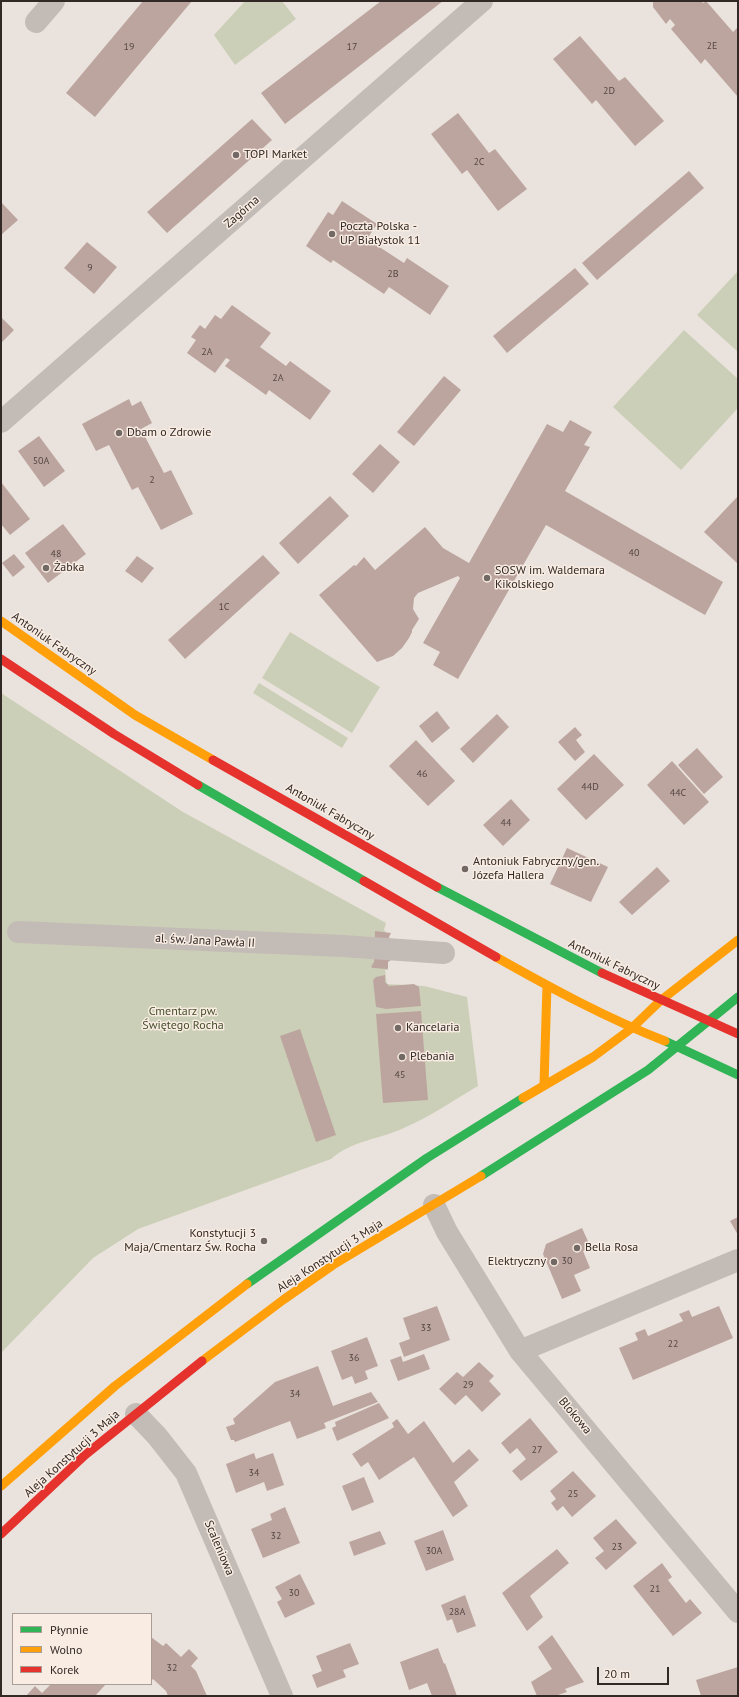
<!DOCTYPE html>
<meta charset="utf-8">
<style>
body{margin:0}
#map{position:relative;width:739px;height:1697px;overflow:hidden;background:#eae3dd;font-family:"PT Sans",sans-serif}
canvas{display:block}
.frame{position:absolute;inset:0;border:2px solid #322825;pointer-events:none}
.legend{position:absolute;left:12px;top:1613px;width:140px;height:72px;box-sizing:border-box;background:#f8ece3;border:1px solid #a99e97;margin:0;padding:5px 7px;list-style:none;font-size:12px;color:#322825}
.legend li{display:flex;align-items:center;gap:8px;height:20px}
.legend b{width:20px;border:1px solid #a99e97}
.scale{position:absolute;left:597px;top:1667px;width:72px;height:18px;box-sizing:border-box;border:2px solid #322825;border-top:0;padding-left:5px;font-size:12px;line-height:14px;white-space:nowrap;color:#322825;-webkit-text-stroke:3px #f8ece3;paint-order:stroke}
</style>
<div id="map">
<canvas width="739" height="1697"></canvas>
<div class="frame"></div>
<ul class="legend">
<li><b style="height:5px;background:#30b455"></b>Płynnie</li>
<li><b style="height:5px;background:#ff9f0a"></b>Wolno</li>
<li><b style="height:5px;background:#e5322d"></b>Korek</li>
</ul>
<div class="scale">20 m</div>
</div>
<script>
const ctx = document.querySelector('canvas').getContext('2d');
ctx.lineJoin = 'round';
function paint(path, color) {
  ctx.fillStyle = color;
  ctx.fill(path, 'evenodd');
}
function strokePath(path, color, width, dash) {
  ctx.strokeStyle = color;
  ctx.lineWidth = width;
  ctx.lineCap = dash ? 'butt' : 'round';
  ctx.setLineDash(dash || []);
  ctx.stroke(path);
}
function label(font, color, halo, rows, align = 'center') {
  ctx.font = font + ' "PT Sans",sans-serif';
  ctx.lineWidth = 3;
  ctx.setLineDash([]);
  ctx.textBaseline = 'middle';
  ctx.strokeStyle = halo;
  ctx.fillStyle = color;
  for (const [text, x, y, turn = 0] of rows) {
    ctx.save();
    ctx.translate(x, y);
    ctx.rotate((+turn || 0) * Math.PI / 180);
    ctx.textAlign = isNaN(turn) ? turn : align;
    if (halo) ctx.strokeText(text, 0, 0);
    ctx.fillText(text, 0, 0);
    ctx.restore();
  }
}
paint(new Path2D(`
 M245,1H282L296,19L235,65L214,35Z
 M738,271V352L697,315Z
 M684,330L738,379V408L681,470L613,407Z
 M290,632L380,687L352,733L262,678Z
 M259,683L348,738L342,748L253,693Z
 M1,693L183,812L386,923L384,930L388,934V970H385L387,984L424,986L467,997L478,1086C454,1100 431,1116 406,1127C382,1139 352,1140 331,1159L138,1229L93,1258L1,1353Z`), '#cccfb7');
paint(new Path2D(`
 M143,1H192L95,117L66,93Z
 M381,1H443L285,124L261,93Z
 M653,1H701L703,3L706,1L733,32L737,28L738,29V97L705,59L701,64L671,29L675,25L670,19L666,24L653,7Z
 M580,36L619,81L625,77L664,121L635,146L596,100L592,104L553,59Z
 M458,113L489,153L495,149L527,189L498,211L467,170L462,174L431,134Z
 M252,119L272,140L167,233L147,212Z
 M689,171L704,188L597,280L582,263Z
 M342,201L377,224L367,239L404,263L407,258L449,286L430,315L389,287L384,294L333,260L331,263L306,246L328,212L333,215Z
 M1,202L18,220L1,235Z
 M87,242L117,267L94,294L64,268Z
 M575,268L589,284L507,353L493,336Z
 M232,305L271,333L260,347L286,366L290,361L331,391L310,420L269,390L266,395L225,366L230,360L226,358L215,373L187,353L196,340L191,337L200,325L205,329L215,315L221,319Z
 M1,317L14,330L1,343Z
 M444,376L461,390L414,446L397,432Z
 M129,399L132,406L141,401L152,423L141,429L164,473L171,470L193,514L161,530L138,487L132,490L109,445L96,451L82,424Z
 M570,420L592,432L584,445L590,447L565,491L723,582L705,615L546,525L458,679L433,665L440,652L423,643L460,578L458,576L418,593L414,598L413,609L419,619L412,630V632L409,638L402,648L393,656L377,662L319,595L354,565L356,566L364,557L375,570L425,527L443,548L469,563L547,424L563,432Z
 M39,436L65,471L44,487L18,451Z
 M380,444L400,462L373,493L352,474Z
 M1,482L30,519L10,535L1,524Z
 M330,496L349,516L298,564L279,543Z
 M738,496V564L704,532Z
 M63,524L86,554L48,583L25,553Z
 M14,554L25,567L13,577L2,563Z
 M263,555L280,573L185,659L168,640Z
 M137,556L154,568L142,583L125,571Z
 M437,711L450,728L432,743L419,726Z
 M497,714L509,727L473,763L460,749Z
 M575,727L582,735L576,740L585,752L575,761L558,742Z
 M416,740L455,781L428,806L389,766Z
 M697,748L723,777L704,794L678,765Z
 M594,754L624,785L586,820L557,789Z
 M672,761L709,802L684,825L647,785Z
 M511,799L530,820L503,846L483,825Z
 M567,848L608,867L591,902L550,884Z
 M657,867L670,881L632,915L619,902Z
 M375,931L391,933L389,937L396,960H391L388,962V968L387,969L373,968L371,967L374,962Z
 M385,975V982L389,986L414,984L419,987L421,1006L386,1009L376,1007L373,980L376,977Z
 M421,1011L428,1100L383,1103L376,1014Z
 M300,1029L336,1135L316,1142L280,1036Z
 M738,1217V1235L730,1221Z
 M582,1228L591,1248L583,1251L590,1268L574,1275L581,1291L562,1299L543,1254L546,1244Z
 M437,1306L450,1340L404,1357L399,1343L410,1339L403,1318Z
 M719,1306L733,1338L633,1380L619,1348L638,1340L635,1333L645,1329L648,1336L683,1321L679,1314L689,1310L692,1317Z
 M367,1337L378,1366L365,1371L368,1379L355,1384L352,1376L342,1380L331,1351Z
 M424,1354L430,1369L398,1381L390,1360L401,1356L403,1362Z
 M479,1362L494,1376L489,1381L501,1394L482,1412L466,1395L455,1405L439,1389L457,1372L463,1377Z
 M318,1366L333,1406L371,1392L378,1402L324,1423L326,1428L297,1439L290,1421L235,1442L234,1440H231L226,1427L235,1424L233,1419L275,1382Z
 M379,1403L389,1418L337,1441L332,1428L336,1426L335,1422Z
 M530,1418L558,1452L521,1481L512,1471L526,1459L517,1448L510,1454L501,1443Z
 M397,1419L408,1434L424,1421L453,1463L469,1449L479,1460L454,1482L468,1506L453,1517L414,1457L379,1480L368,1462L361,1467L352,1454L394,1427L392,1423Z
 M254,1453L256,1459L273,1453L284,1485L267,1491L264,1482L236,1493L226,1464Z
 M573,1471L596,1496L572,1517L563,1506L557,1511L551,1503L556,1499L550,1491Z
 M364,1477L374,1502L352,1511L342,1486Z
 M285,1507L300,1543L263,1558L251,1529L272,1520L270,1514Z
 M616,1519L637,1543L606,1570L595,1558L604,1551L593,1538Z
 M443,1530L454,1560L426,1571L414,1541Z
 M380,1531L386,1544L354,1556L349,1542Z
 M557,1549L569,1563L530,1596L543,1617L527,1631L502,1593Z
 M662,1563L672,1577L668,1580L686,1603L690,1599L702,1613L673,1636L633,1586Z
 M300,1574L315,1604L285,1618L277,1602L282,1599L275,1587Z
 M465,1595L476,1626L457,1633L452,1619L447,1621L441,1605Z
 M552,1635L584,1682L565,1689L567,1692L555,1696H537L531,1682L552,1669L538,1647Z
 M151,1637L163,1646L166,1643L181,1657L189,1649L198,1658L191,1666L196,1671L207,1696H168L166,1691L153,1679L151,1681Z
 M350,1643L359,1664L343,1670L346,1677L317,1688L312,1675L322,1671L316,1656Z
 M438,1648L444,1664L445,1663L457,1696H432L427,1683L409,1690L400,1662Z
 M738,1667V1696H701L696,1680Z
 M51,1684H106L95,1696H26L35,1686L42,1693Z`), '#bda59f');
strokePath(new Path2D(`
 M36,22L54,1
 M1,422L482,1
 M18,932L343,946L444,953
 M434,1205L447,1232L520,1351L738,1612
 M520,1351L738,1260
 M136,1414L157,1436L186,1473L282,1696`), '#c3bbb6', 22);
strokePath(new Path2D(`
 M198,785L364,881
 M437,887L602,973
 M665,1041L738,1075
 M481,1176L648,1070L738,997
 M247,1284L427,1158L523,1098`), '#30b455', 9);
strokePath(new Path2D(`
 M1,621L135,715L213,760
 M496,957C551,988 606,1018 665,1041
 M544,1085L547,985
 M523,1098L593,1057L632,1028L660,1001L738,940
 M202,1361L283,1300L333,1265L481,1176
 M1,1486L115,1386L247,1284`), '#ff9f0a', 9);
strokePath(new Path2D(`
 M1,659L114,734L198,785
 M213,760L437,887
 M364,881L496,957
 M602,973L738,1034
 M1,1534L85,1455L202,1361`), '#e5322d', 9);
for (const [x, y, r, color] of [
 [236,155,4,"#726965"],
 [332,234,4,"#726965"],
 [119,433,4,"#726965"],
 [46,568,4,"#726965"],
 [487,578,4,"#726965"],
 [465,869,4,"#726965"],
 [398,1028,4,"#726965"],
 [402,1057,4,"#726965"],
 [264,1241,4,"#726965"],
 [577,1248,4,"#726965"],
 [554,1262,4,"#726965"]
]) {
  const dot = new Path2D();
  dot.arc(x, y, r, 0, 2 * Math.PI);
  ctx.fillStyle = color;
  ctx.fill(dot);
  strokePath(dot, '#f8ece3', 1.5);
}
label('10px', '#554744', null, [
 ["2E",712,46],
 ["19",129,47],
 ["17",352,47],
 ["2D",609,91],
 ["2C",479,162],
 ["9",90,268],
 ["2B",393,274],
 ["2A",207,352],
 ["2A",278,378],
 ["50A",41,461],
 ["2",152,480],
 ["40",634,553],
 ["48",56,554],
 ["1C",224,607],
 ["46",422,774],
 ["44D",590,787],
 ["44C",678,793],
 ["44",506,823],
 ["45",400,1075],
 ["30",567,1261],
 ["33",426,1328],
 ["22",673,1344],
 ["36",354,1358],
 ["29",468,1385],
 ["34",295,1394],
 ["27",537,1450],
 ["34",254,1473],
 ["25",573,1494],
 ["32",276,1536],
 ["23",617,1547],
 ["30A",434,1551],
 ["21",655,1589],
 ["30",294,1593],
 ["28A",457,1612],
 ["32",172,1668]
]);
label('12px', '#322825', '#f8ece3', [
 ["TOPI Market",244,155],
 ["Poczta Polska -",340,227],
 ["UP Białystok 11",340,241],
 ["Dbam o Zdrowie",127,433],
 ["Żabka",54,568],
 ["SOSW im. Waldemara",495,571],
 ["Kikolskiego",495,585],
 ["Antoniuk Fabryczny/gen.",473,862],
 ["Józefa Hallera",473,876],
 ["Kancelaria",406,1028],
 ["Plebania",410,1057],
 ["Konstytucji 3",256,1234,"right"],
 ["Maja/Cmentarz Św. Rocha",256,1248,"right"],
 ["Bella Rosa",585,1248],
 ["Elektryczny",546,1262,"right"]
], 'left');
label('12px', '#322825', '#f8ece3', [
 ["Zagórna",242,212,-41],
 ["Antoniuk Fabryczny",54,644,35],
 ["Antoniuk Fabryczny",330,812,30],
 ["al. św. Jana Pawła II",205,941,3],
 ["Antoniuk Fabryczny",614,965,26],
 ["Aleja Konstytucji 3 Maja",330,1256,-33],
 ["Blokowa",575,1416,50],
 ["Aleja Konstytucji 3 Maja",72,1454,-42],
 ["Scaleniowa",219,1548,67]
]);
label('12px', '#45502a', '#f8ece3', [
 ["Cmentarz pw.",183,1012],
 ["Świętego Rocha",183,1026]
]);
</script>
